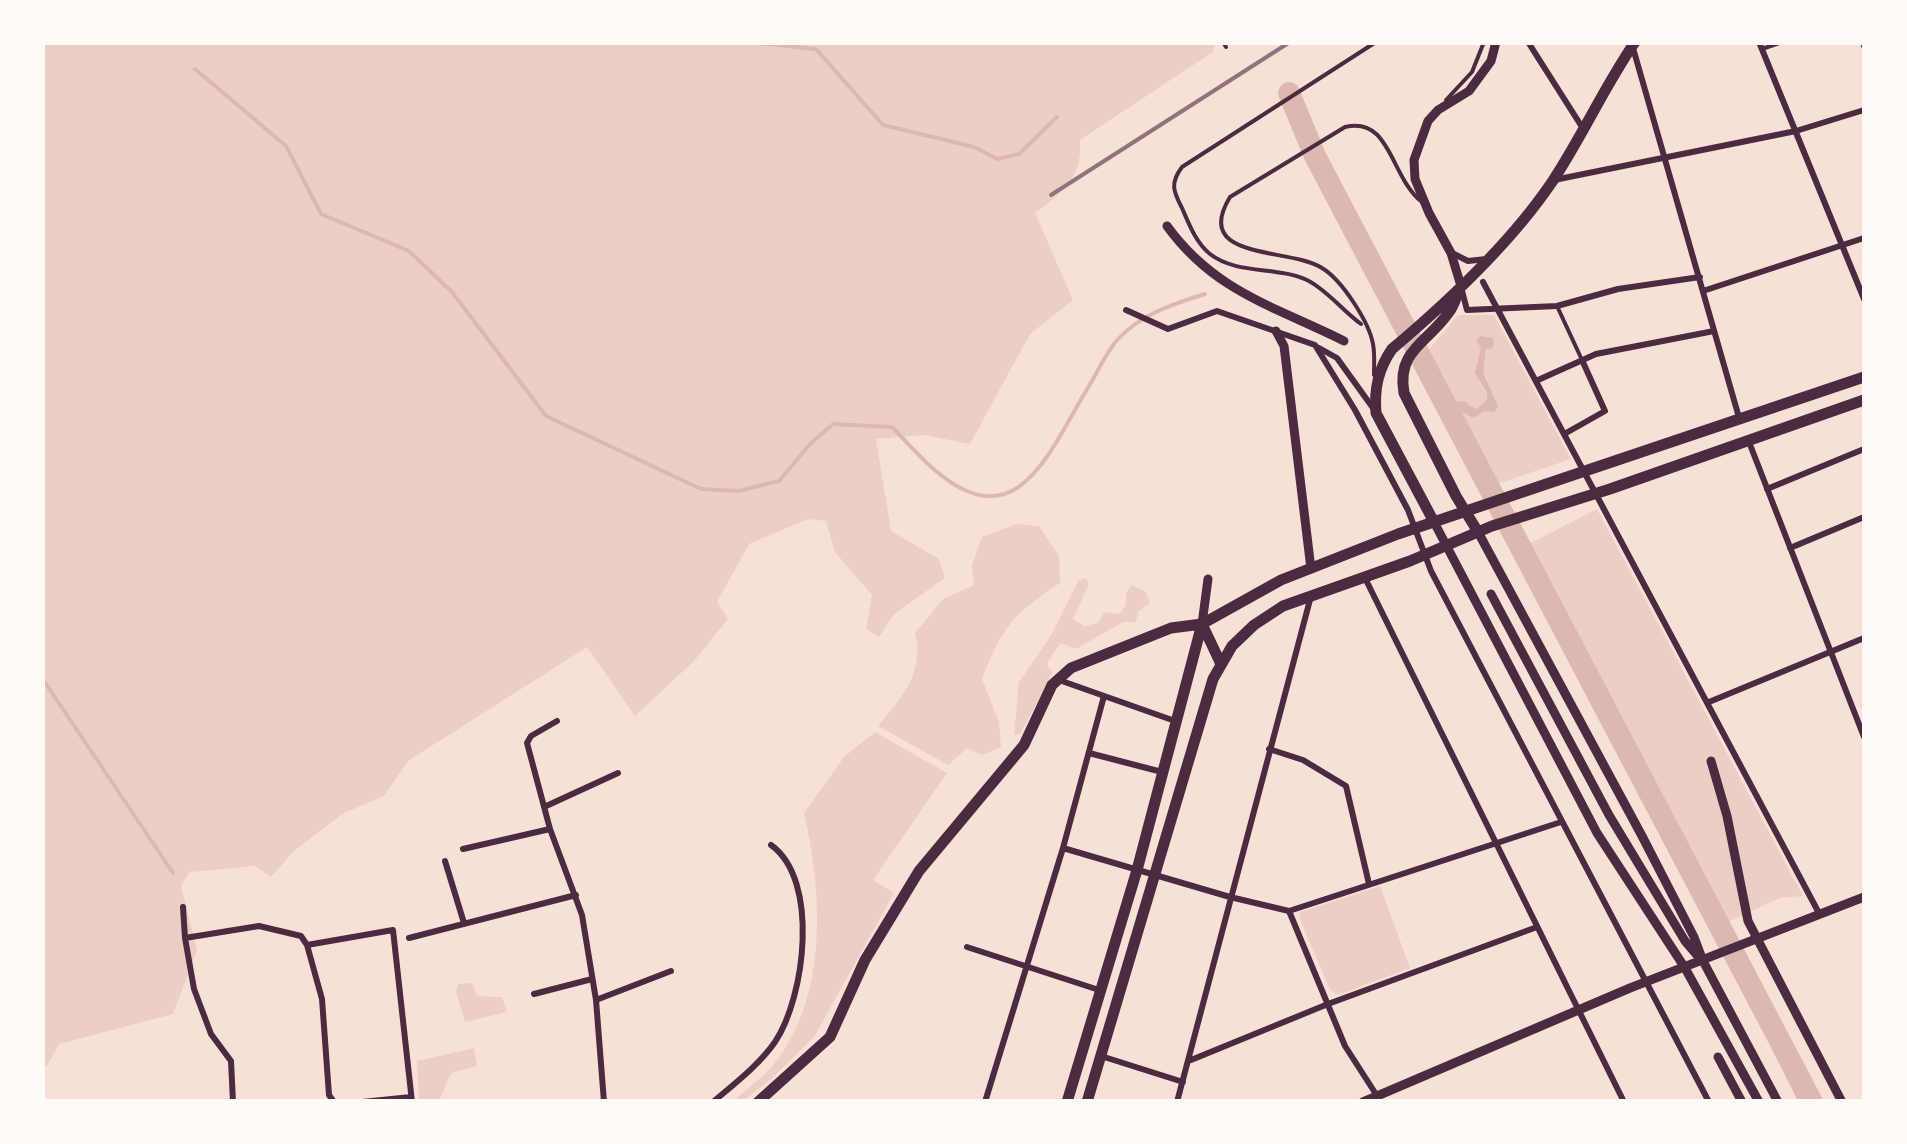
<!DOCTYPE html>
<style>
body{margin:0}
#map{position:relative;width:1907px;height:1144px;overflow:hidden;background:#f7e1d7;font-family:Lato,sans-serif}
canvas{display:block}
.frame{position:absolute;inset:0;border:45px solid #fffaf5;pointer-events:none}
</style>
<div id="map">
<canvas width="1907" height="1144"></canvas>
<div class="frame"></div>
</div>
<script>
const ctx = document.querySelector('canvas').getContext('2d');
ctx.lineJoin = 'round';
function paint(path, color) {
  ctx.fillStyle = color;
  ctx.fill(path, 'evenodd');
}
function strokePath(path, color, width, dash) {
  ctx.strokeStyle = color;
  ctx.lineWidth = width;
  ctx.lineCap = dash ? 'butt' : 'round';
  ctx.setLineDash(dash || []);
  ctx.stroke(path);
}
paint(new Path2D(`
 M42,43H1215L1213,52L1080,140C1083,176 1063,193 1035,213L1073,300L1030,334L970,444L924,435L876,439L891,531L939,559L945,578L893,615L879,637L866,629L872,595L835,552L826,521L808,519L749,544L717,602L728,619L694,661L635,716L587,647L408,761L384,796L342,814L294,851L271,877L255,866L190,872L181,886L197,950L173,1014L59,1044L47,1066H43Z
 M1458,315H1494L1571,459L1497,484L1426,353Z
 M1597,509L1803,896L1780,898L1728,922L1529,544Z
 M1017,524L1039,526L1059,556L1060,583C1012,615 1004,625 982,679L999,722L1001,747L982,755L967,748L948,765L878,726C902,697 925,672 915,633L943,599L974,585L972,565L982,537Z
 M1085,578L1089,584L1073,619L1084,626L1098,623L1104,612L1119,614L1126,605V593L1131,585L1146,592L1150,603L1138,612L1136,622H1123L1076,649L1060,643L1047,664L1052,672C1043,695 1031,712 1021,733L1014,735L1019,682L1050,637L1078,581Z
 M875,732L947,773L873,880L894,893L814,1037L770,1080L743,1101H734C748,1088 766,1075 778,1059C828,990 822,892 804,813L844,757Z
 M1380,886L1410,968L1338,995L1330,990L1299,917L1301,912Z
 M472,983L477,996L502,997L507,1012L465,1022L456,992L458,984Z
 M474,1048L477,1066L451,1073L439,1101H419L417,1061Z`), '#ebcfc5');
paint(new Path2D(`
 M1481,336L1493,338L1494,344L1491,349L1486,348L1483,373L1498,406L1494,412L1485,411L1473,418L1461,411L1457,401L1467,402L1469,406L1477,409L1487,399V392L1475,373L1481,348L1476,340Z
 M1788,1036L1822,1101H1798L1768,1041Z`), '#dcb8b0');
strokePath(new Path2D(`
 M749,42L816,49L883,125L974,147L997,159L1019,154L1057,117
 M195,69L286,146L321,214L409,251L452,292L546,416L701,489L738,491L779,481L810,444L833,424L892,427C907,442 920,458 936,471C1019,542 1051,447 1089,386C1098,371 1106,353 1117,340C1141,314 1173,304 1205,294
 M42,678L173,873`), '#dcb8b0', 4);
strokePath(new Path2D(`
 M1289,93L1315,156L1812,1102`), '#dcb8b0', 22);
strokePath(new Path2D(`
 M1223,42L1226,47
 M1762,49L1782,42
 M1446,100L1472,72L1484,42
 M1557,306L1582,360
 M1361,324C1343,311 1327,290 1307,280C1277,266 1237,275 1210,254C1196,243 1189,224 1182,208C1173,191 1170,183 1182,167L1376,42
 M1374,375C1374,365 1375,354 1373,344C1369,322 1342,280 1322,268C1289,247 1191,261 1230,197L1345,127C1391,116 1390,177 1422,202`), '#4a2c40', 4);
strokePath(new Path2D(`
 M1528,42L1582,127
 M1759,42L1864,299
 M1864,42V46
 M1633,48L1740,421
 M1554,180L1796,131L1864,110
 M1452,253L1468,261L1486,259
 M1483,282L1820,915
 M1461,287L1467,310L1557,306L1618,289L1700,277
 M1703,291L1864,238
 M1126,310L1168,329L1217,311L1315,345L1355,410L1408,510L1431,571L1709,1102
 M1319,348L1337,358L1373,408
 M1538,380L1596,354L1714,331
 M1566,433L1605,411L1582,360
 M1749,442L1864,737
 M1767,489L1864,449
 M1790,548L1864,517
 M1365,578L1624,1102
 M1059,680L1175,721
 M1709,702L1864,638
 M557,721L531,736L527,743L550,829L582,915L596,1000L604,1102
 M1269,749L1303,760L1346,786L1369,884
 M1089,753L1162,772
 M544,807L618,773
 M1063,848L1230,897L1289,911L1561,822
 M463,849L550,829
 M445,861L464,923
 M183,907L185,938
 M1289,911L1345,1046L1381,1102
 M409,938L576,895
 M307,945L393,930L412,1102
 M307,945L322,999L329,1095L334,1102
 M967,947L1099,990
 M534,994L592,979
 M596,1000L671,971
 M1101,1056L1183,1082
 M1191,1060L1328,1004L1537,927
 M233,1102L231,1061L211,1034L194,989L185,938L259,926L301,936L307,945
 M362,1102L411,1097
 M713,1102C734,1084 759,1065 775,1042C805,997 820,880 771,845
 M985,1102L1063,848L1104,696
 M1177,1102L1311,596`), '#4a2c40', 6);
strokePath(new Path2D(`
 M1167,226C1215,292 1274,306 1344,341
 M1461,286L1451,253L1429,213L1415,179L1414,160L1428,121L1438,110L1469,91L1491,61L1496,42
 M1276,331L1284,346L1311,569
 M1434,522L1597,833L1685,968L1759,1102
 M1478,532L1642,836L1694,937L1703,961L1778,1102
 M1491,594L1609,815L1685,941L1697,955
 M1202,624L1208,579
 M1711,761L1727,816L1748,921L1842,1102
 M1718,1057L1742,1102
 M1363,1102L1630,988L1864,897`), '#4a2c40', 9);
strokePath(new Path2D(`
 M1459,290C1456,297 1454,306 1449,312C1429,342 1396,350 1404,393L1456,496L1478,532
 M1434,522L1376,413C1374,389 1378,369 1392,349C1449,301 1510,244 1552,182C1582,137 1604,87 1635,42
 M1202,624L1220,662
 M758,1102L830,1037L865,960L919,871L1024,745L1052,685L1071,668L1171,628L1202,624L1281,580L1398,534L1864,377
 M1067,1102L1137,870L1202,624
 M1087,1102L1213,679L1232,646L1254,625L1283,606L1410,561L1492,526L1610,489L1864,400`), '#4a2c40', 11);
strokePath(new Path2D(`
 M1051,195L1290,42`), '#8f747c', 4);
</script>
